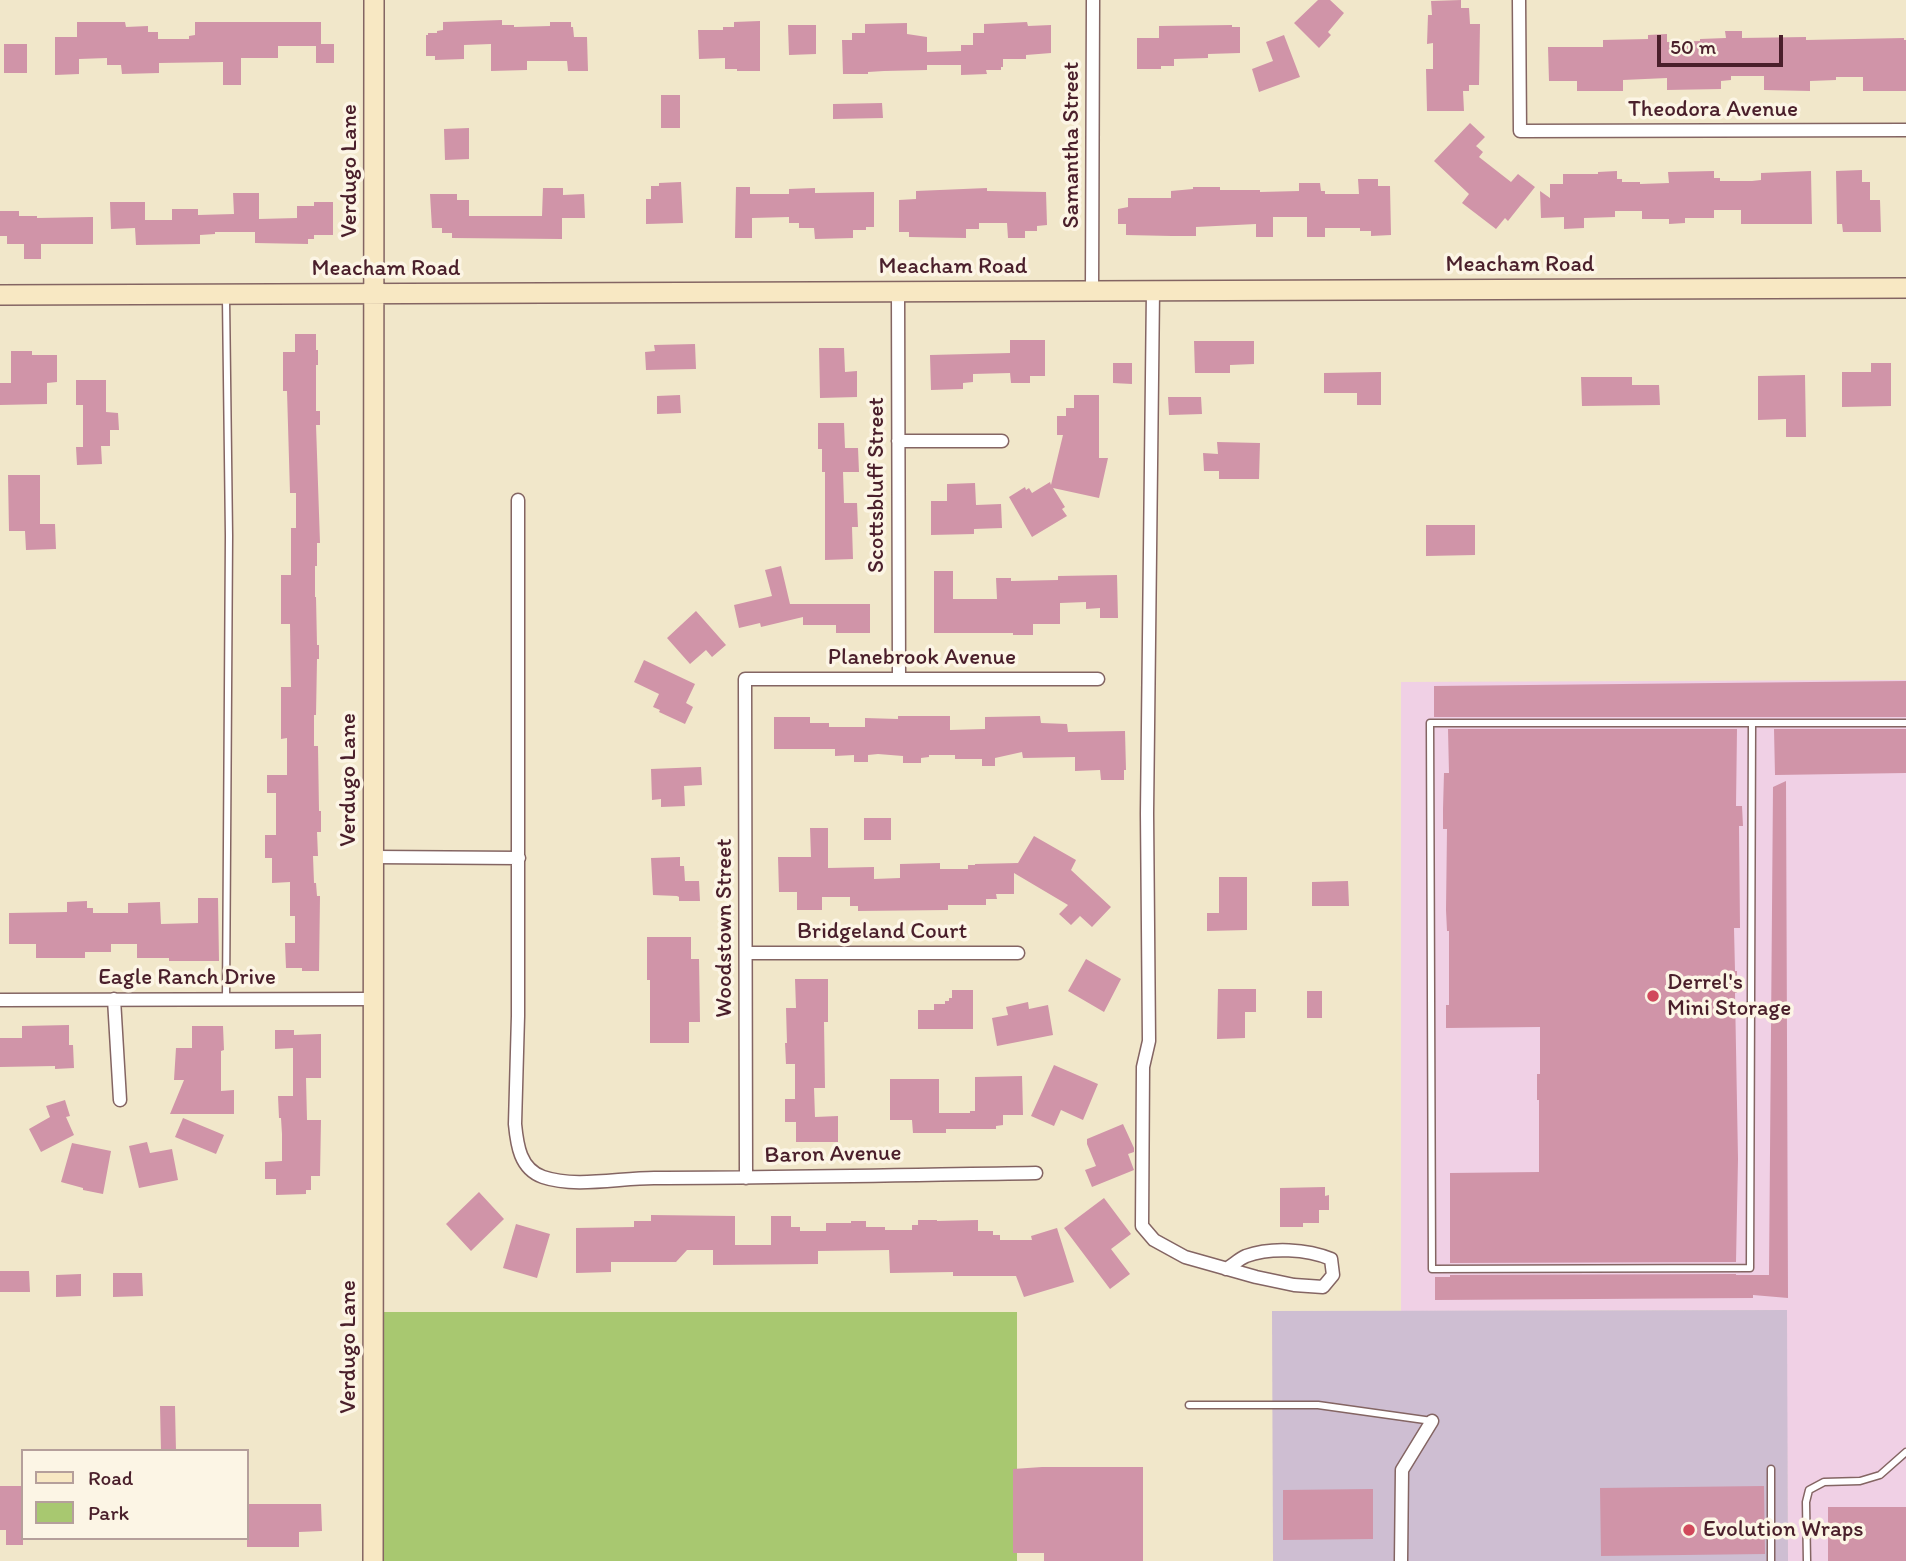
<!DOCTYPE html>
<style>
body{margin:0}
#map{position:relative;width:1906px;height:1561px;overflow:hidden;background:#f1e7ca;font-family:Itim,sans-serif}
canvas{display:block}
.legend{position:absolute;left:21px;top:1449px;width:228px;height:91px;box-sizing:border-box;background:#fcf5e5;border:2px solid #b59f9b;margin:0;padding:9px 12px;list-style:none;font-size:21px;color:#4a1f2b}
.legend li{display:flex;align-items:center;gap:14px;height:35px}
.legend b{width:35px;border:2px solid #b59f9b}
.scale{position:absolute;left:1657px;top:35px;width:126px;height:32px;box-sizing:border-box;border:4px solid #4a1f2b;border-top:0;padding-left:9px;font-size:21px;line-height:24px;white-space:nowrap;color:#4a1f2b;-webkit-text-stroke:5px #fcf5e5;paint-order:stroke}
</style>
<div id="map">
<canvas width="1906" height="1561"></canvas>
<ul class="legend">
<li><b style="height:9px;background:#f8e8c3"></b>Road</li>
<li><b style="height:19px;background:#a8c870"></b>Park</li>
</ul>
<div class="scale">50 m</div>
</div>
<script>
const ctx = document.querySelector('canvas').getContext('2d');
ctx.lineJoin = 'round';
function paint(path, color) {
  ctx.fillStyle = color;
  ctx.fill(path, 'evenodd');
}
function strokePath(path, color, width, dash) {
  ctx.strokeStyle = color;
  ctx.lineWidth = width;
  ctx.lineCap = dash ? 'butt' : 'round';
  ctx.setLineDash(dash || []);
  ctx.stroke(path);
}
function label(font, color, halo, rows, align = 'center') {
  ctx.font = font + ' Itim,sans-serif';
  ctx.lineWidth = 7;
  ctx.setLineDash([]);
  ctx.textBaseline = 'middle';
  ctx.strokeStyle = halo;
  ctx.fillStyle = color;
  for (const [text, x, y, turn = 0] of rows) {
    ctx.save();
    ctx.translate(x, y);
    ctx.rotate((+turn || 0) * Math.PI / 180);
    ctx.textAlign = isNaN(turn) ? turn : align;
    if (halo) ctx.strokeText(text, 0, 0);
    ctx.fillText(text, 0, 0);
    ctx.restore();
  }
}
paint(new Path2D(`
 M1906,680V1561H1788L1786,1310L1401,1311V682Z`), '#f0d0e5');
paint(new Path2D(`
 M1787,1310L1788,1561H1273L1272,1311Z`), '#cebed2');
paint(new Path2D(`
 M374,1312H1017V1561H374Z`), '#a8c870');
paint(new Path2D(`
 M1318,0H1330L1344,13L1328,32L1331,35L1319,48L1294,23Z
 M1461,0V8H1469L1470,24H1480L1479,85H1469V91H1463L1464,111H1427L1426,69H1433V43L1427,44L1428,15H1432L1431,1Z
 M502,20V25H514V27L550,26V22H571V27H573L574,37H587L588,71H568L567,61H527V70L491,71V44L464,45V59L435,60V56H426V35H428V33H437V31L443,30V22Z
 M760,21V71H737V69H725V58L699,59L698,30H723V27H734V22Z
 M77,22H125L126,27L148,26V32H158V39H189V36L195,35V22H321V44H334V63H316V46H278V58H241V85H223V62L159,63V73L122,74L121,65H107V58L79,59V74L55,75V37H77Z
 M1027,22L1028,26L1051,25V53L1026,55V59H1003V67H1001V70H986L987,74L961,75V65H927V70L884,71L868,72V74H843L842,40H852V33H865V24L907,23V34L927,37V52L961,51V45H973V33H984V24Z
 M788,25H816V54L789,55Z
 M1232,25V27H1240V53L1208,54V58L1174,59V66H1161V69H1137V38H1159V26Z
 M1725,31H1742V38L1806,37V40L1904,38V40H1906V91H1863V77H1836V80L1810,81V91L1764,90V76H1731V80L1721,81V89L1667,90V78L1623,80V91H1577V81H1549L1548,47H1603V40L1648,39V35L1667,34V42L1700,41V39L1726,38Z
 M1284,35L1300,77L1259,92L1252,69L1273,61L1266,42Z
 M4,44H27V73H4Z
 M661,95H680V128H661Z
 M882,103L883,118L833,119V104Z
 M1470,123L1485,137L1476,146L1483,152L1479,157L1511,182L1518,174L1535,187L1508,221L1505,218L1496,229L1462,203L1469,194L1434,161Z
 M469,128V159L445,160L444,129Z
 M1862,170V182H1870V200H1880L1881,232H1843L1842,224H1837L1836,171Z
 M1617,171V179H1622V182H1640V184L1669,183L1668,172L1714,171V178H1720V181H1752L1761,180V173L1811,171L1812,224H1741V210H1714V218H1685V223L1669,224V219H1642V211H1615V217L1584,218V228L1564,229V217L1541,218L1540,191L1550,198V184H1563V174H1598V172Z
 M1358,179H1378V186H1390L1391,235L1371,236V231H1360V228H1325V237H1307V217H1273V237H1256V224L1196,227V236H1172L1126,235V224H1118V209L1128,207V198H1171V191L1193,189V187H1220V190H1260V192L1299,191V183H1320L1321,191H1325V194H1359Z
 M681,182L683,223L646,224V199H651V186H659V183Z
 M736,187H750V194H789V189L815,188V193L874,192V227H866V230H853V238L815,239L814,228H799V223H789V217L752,218V238H735Z
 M543,188H563V195L584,194L585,218H562V239L452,238V233H442V228H432L430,194H457V200H469V216H542Z
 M987,188V191L1046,192L1047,225L1037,226V231H1025V238H1008L1007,223H979V229H966V238L909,237V232H899V200L916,199V191Z
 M233,193H259V219L297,218V206H314V202H333V235H314V239H308V244L255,243V232H215V234L200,235V244L136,245L135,228L111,229L110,202H145V220H172V209H198V215L234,214Z
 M0,211H19V216H37V218L93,217V244H41V259H24V244H7V236H0Z
 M295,334H316V350H318V365H316V411H320V425H316L320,543H317V566H315V597H316L317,645H319V659H317L316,715H314V746H318L319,811H321V832H317L318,856H313L314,883H316L317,896H320L319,971H302V968H286L285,943H295V916H290V882L272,883V858H265V835H276V793H267V775H287V738L281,739V687H291L290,624H281V575H291V528H296V493H290L287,391H283V352H295Z
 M1010,340H1045V376H1030V383H1011L1010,373L973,374V382L963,383V389L931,390L930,355L1010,353Z
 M1194,341H1254V364L1230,365V373H1195Z
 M695,344L696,369L646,370L645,352L655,351L654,345Z
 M819,348H844L845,372L857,371V397L820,398Z
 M11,351H32V355H57V382L47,383V404L0,405V383H11Z
 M1113,363H1132V384L1113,383Z
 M1871,363H1891V406L1842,407V372H1871Z
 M1381,372V405H1357V393H1324V373Z
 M1805,375L1806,437H1786V419L1758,420V376Z
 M1581,377H1632V385H1659L1660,405L1582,406Z
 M76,380H106V412L118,413L119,430H110V446H101L102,464L77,465L76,447H83V405H76Z
 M680,395L681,413L657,414V396Z
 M1074,395H1099V458H1108L1099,498L1053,488L1065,507L1062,509L1067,516L1032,537L1009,497L1025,487L1026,490L1029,488L1032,493L1050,482L1051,485L1063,435H1057V416H1066V408H1074Z
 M1168,397H1201L1202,414L1169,415Z
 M818,423H844L845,448H858L859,472H843L844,503H857L858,527H852L853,559L825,560V472H822V449H818Z
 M1217,442L1260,443L1259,479H1219V471H1204L1203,453L1218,454Z
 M8,475H40V524H55L56,549L26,550L25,531H9Z
 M975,483L976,505L1001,504L1002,528L974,529V534L931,535V501H947V484Z
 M1426,525H1475V555L1426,556Z
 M781,566L790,604H870V633H836V625H803V617L761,627L760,623L739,628L734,605L772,596L765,570Z
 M934,571H953V599H997L996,578H1011V581L1058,580V576L1117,575L1118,618H1100V608L1086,609V602L1060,603V624H1033V635H1013V633H934Z
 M696,611L726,645L712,657L706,650L690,664L667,638Z
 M644,660L695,684L686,703L693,707L685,724L659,712L660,710L653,707L659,694L634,682Z
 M1906,681V717H1434V686Z
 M898,716H950V730L985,729V717L1040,716L1041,723L1067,724L1068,732L1125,731L1126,770H1124V780H1101L1100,770L1075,771V757L1023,758L1022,752L995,758V766H982V759H955V755H929V757L921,758V763H903V756L878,754L868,755V762H854V755L835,756V749H774V717H810V723H829V727H865V718L898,719Z
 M1448,729H1737L1736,806H1742L1743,826H1739L1740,928H1734L1735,971H1737V993H1735L1738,1159L1736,1262L1450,1263V1173L1539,1172V1100H1537V1074H1540V1027L1446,1028V1005H1449V931H1447L1446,910L1447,829H1443V809L1444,773H1449Z
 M1774,729H1906V773L1775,775Z
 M701,767L702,785L684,786L685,806L661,807V799L652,800L651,769Z
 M1786,781L1788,1298L1753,1295V1298L1435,1300V1277H1450V1275L1736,1274V1275H1769L1773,787Z
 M864,818H891V840H864Z
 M810,828H828V868L874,867V879L900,878V864L940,863V869H968V865H975V864L1018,863L1034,836L1076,860L1071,870L1111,907L1092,927L1080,916L1071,925L1059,914L1068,905L1014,873V894H996L997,899H986V905H948V910L858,911V906H850V897H822V910H797V892H779L778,857H811Z
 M680,857V866H684L685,881H699L700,901H679V897L677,896L653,895L651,858Z
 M1219,877H1247V930L1207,931V913H1219Z
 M1348,881L1349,906H1312V882Z
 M198,898H218L219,961H169V958H137V944H111V952H85V958H36V944H9V913L67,912V902L87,901V908H93V913H128V903L160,902L161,924L198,923Z
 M647,937H691V959H699L700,1022H689V1043H650V980H647Z
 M1086,959L1121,979L1104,1012L1068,991Z
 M795,979H828V1022H824L825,1088H814L815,1117L838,1116V1142H796V1122H785V1099H795V1064H786L785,1043H787L786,1008H796Z
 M1218,989H1256V1012H1245V1038L1217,1039Z
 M952,990H973V1029H918V1010H934V1004H945V1001H949V998H952Z
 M1307,991H1322V1018H1307Z
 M1028,1002L1029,1009L1048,1005L1053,1035L997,1046L992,1018L1008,1015L1006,1007Z
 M69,1025V1045H73L74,1068L55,1069V1066L0,1067V1038H22V1026Z
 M192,1026H223L224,1050L221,1051V1091L234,1090V1114H170L184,1080H174L176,1048H192Z
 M275,1030H294V1035L321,1034V1078H306L307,1120H321L320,1176H311V1190H306V1194L276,1195V1179H265V1162L282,1161V1134L281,1118H279L278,1096H293V1048L275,1049Z
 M1054,1065L1098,1084L1083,1120L1061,1110L1054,1126L1031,1116Z
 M1022,1076L1023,1115H1003V1125L996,1126V1129H946V1133H913L912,1120H890V1079H939V1113H970V1111H975V1077Z
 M65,1100L70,1116L66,1117L74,1135L41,1152L29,1129L50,1117L46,1106Z
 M183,1118L224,1135L216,1154L175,1137Z
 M1123,1124L1134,1148V1152L1128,1154L1134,1170L1092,1187L1085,1170L1096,1166L1087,1144V1139Z
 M147,1142L150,1153L172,1149L178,1180L139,1188L129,1146Z
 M72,1143L111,1151L103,1194L83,1190V1188L61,1182Z
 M1325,1187V1196L1329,1195V1210H1319V1223H1303V1227H1280V1188Z
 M479,1192L504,1219L471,1251L446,1224Z
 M1104,1198L1131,1234L1111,1249L1130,1274L1110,1289L1064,1228Z
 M651,1215L735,1216V1245H771V1216H791V1227H800V1231H826V1223H851V1221H866V1227H885V1230H912V1225H918V1220H937V1221L978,1220V1231H993V1235H1000V1240H1032L1031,1236L1057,1228L1074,1282L1024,1297L1016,1276H953V1272L890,1273L889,1250L818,1251V1264L713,1265V1250H687L676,1262H611V1272L576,1273V1228L634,1227V1221H651Z
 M516,1224L550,1234L537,1278L503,1268Z
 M0,1271H29L30,1292H0Z
 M113,1273H142L143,1296L113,1297Z
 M81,1274V1296L56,1297V1275Z
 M160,1406H175L176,1451H161Z
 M1042,1467H1143V1561H1044V1553H1013V1469Z
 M0,1486H23V1545H6V1530H0Z
 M1764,1486L1765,1554L1601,1556L1600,1488Z
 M1373,1489V1539L1283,1540V1490Z
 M247,1504H321L322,1531L299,1532V1547H247Z
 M1828,1507H1906V1561H1828Z`), '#d094a8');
const lane = new Path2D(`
 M226,298L229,536L226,999
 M1752,723L1750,1268L1432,1269L1430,723H1906
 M1189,1405H1318L1432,1421
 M1771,1561V1469
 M1807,1561L1806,1502L1809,1490L1824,1482L1860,1481L1880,1475L1906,1452`);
const street = new Path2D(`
 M1519,0L1520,131L1906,130
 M1153,290L1147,813L1149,1041L1143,1067L1142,1226L1154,1240L1185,1257L1256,1277L1294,1285L1323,1287L1333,1275L1331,1259C1307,1249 1271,1247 1246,1256C1239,1259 1233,1265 1226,1269
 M898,291L899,678
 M1092,291L1093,0
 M898,441H1002
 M518,500V1016L515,1124C517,1145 520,1169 543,1177C575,1188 619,1178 654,1178C781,1178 909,1175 1036,1173
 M374,857L519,858
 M746,953H1018
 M114,999L120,1100
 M0,1000L373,999
 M746,1178L745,679H1098
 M1401,1561L1402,1470L1432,1421`);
const secondary = new Path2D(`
 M0,295L1906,288
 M373,1561L374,0`);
strokePath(lane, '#846563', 9);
strokePath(street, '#846563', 15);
strokePath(secondary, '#846563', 22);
strokePath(lane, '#fff', 6);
strokePath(street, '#fff', 12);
strokePath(secondary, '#f8e8c3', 19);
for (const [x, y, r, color] of [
 [1653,996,7,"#d1495b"],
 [1689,1530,7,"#d1495b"]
]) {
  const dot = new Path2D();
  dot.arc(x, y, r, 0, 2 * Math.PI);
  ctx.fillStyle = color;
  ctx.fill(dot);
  strokePath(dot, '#fcf5e5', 2.5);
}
label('23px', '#4a1f2b', '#fcf5e5', [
 ["Theodora Avenue",1713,110],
 ["Samantha Street",1072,145,-90],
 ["Verdugo Lane",350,171,-90],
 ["Meacham Road",1520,265],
 ["Meacham Road",953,267],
 ["Meacham Road",386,269],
 ["Scottsbluff Street",877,485,-90],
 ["Planebrook Avenue",922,658],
 ["Verdugo Lane",349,780,-90],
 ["Woodstown Street",725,928,-90],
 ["Bridgeland Court",882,932],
 ["Eagle Ranch Drive",187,978],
 ["Baron Avenue",833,1155,-1],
 ["Verdugo Lane",349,1347,-90]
]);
label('23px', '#4a1f2b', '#fcf5e5', [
 ["Derrel's",1667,983],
 ["Mini Storage",1667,1009],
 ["Evolution Wraps",1703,1530]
], 'left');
</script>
